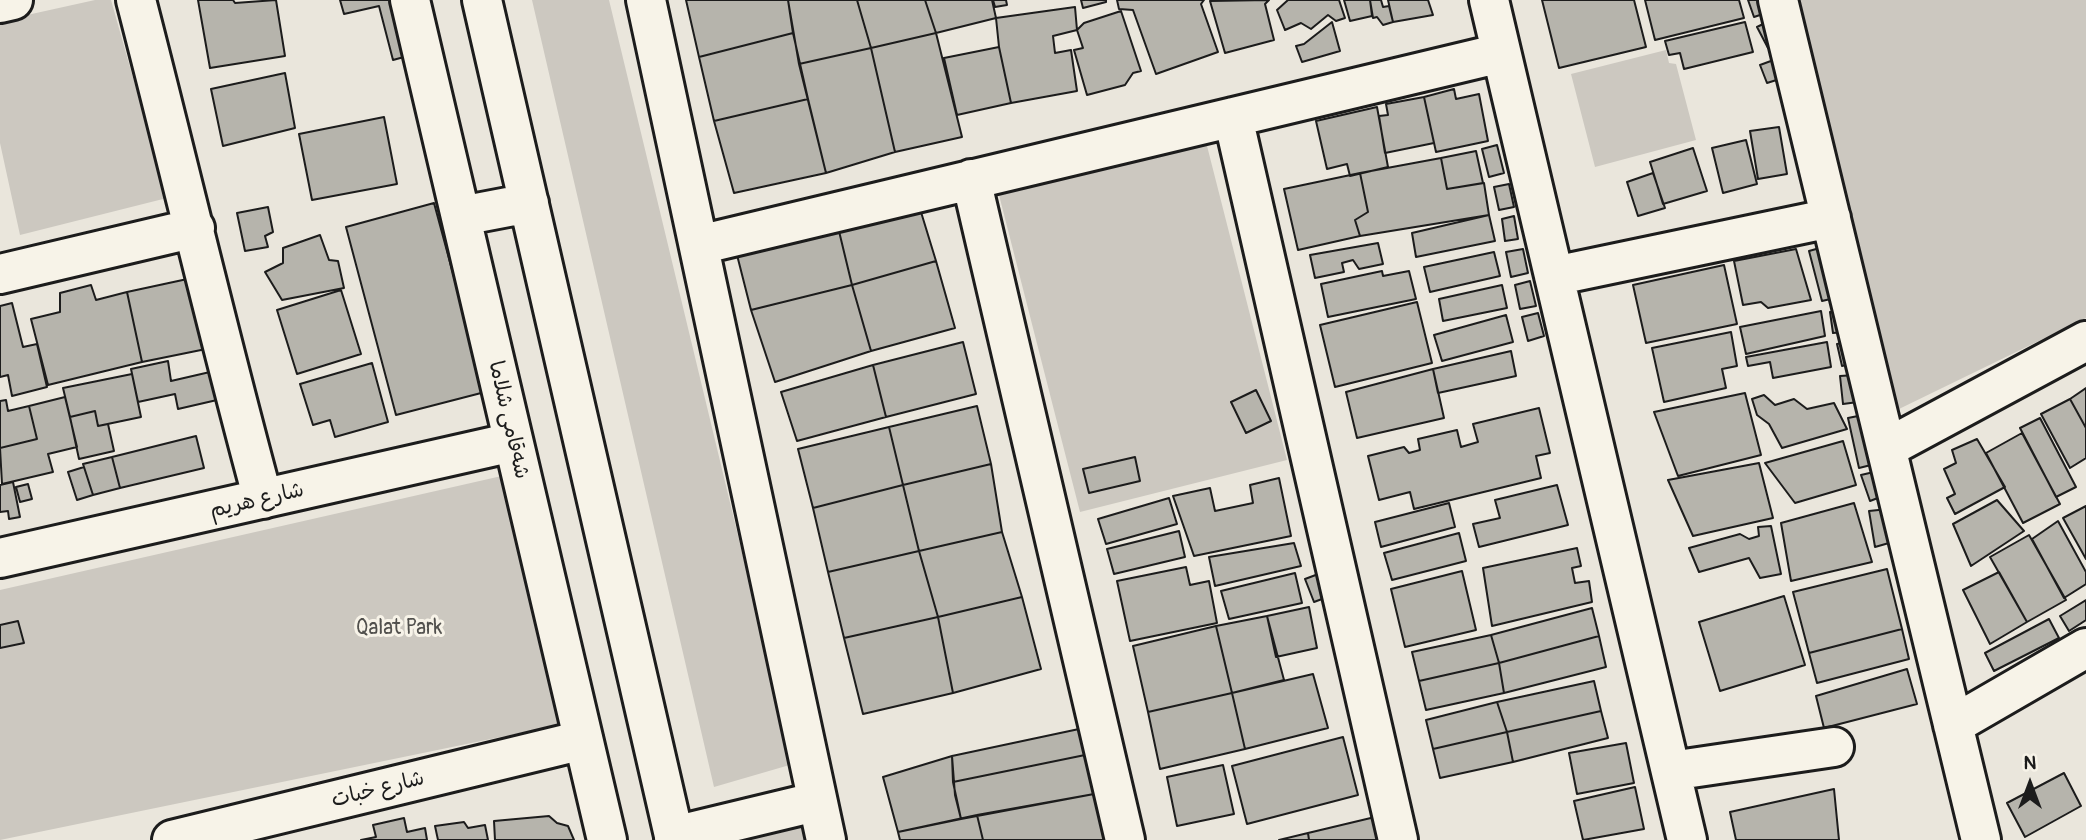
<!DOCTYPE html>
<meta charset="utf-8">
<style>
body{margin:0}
#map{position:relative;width:2086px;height:840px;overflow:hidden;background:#eae6dc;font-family:Pangolin,sans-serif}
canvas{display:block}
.north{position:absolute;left:1995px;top:749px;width:70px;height:70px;-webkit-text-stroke:5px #f7f3e8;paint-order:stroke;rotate:0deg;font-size:19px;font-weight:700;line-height:28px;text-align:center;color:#1c1c1c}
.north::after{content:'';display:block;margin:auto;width:24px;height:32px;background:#1c1c1c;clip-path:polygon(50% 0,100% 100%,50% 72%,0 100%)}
</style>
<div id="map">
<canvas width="2086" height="840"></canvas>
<div class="north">N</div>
</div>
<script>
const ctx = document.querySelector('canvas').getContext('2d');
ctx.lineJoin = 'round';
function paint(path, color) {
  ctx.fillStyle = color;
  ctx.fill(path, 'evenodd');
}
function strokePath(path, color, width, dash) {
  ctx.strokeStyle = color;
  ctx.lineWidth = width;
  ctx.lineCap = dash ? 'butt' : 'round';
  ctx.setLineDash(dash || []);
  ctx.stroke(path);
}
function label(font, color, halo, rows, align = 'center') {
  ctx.font = font + ' Pangolin,"Playpen Sans Arabic",sans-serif';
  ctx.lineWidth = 6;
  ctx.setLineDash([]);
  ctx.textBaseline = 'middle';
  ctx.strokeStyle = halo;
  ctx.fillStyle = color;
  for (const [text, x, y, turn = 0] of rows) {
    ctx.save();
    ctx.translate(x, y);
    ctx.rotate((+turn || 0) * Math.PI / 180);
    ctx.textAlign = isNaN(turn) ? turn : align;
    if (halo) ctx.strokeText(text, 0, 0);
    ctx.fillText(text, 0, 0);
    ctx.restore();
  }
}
paint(new Path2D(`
 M95,0H111L167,198L20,235L0,143V21Z
 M532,0H609L793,764L714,787Z
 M1794,0H2086V318L1899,409Z
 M1666,50L1669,63L1676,64L1696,140L1595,167L1571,74Z
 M1205,138L1287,460L1080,512L998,191Z
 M506,475L559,725L0,840V590Z
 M804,816L810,840H729Z`), '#ccc8c0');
const building = new Path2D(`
 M198,0H233L235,3L276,0L285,56L210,68Z
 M340,0H402L415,54L393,60L379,6L344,14Z
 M686,0H788L793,33L699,57Z
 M788,0H857L871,48L799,64Z
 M857,0H925L936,33L871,48Z
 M925,0H992L996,18L936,33Z
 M993,0H1006L1007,5L995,7Z
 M1081,0H1106V2L1083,8Z
 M1117,0H1204L1201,4L1218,52L1156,74L1133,10L1119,9Z
 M1269,0L1265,4L1274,40L1225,53L1210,1Z
 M1288,0H1339L1345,18L1336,21L1328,15L1311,29L1301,23L1285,30L1277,10Z
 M1344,0H1370L1372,16L1350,21Z
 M1370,0H1381L1383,7L1389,6L1393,22L1383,25L1377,17L1373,18Z
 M1388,0H1428L1433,15L1393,22Z
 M1542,0H1634L1646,47L1559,68Z
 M1645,0H1739L1744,18L1655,40Z
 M1748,0H1761L1766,13L1754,17Z
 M1075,7L1077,30L1053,36L1055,53L1071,50L1077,91L1011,103L999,47L996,18Z
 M1121,11L1141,71L1133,73L1125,85L1087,95L1074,50L1083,48L1077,30L1084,23Z
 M1332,22L1340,51L1302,62L1296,46L1304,44Z
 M1745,22L1753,52L1684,69L1680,53L1669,55L1665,41Z
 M1767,22L1778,43L1768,48L1757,27Z
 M793,33L808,99L714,121L699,57Z
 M936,33L962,137L895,152L871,48Z
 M999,47L1011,103L957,115L944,58Z
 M871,48L895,152L826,173L799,64Z
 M1779,58L1786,77L1767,83L1760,65Z
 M285,73L295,128L223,146L211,89Z
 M1454,89L1456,99L1479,94L1488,141L1436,152L1424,97Z
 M1424,97L1434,143L1385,153L1379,116L1388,115L1386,104Z
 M808,99L826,173L734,193L714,121Z
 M1377,107L1388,167L1350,176L1347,164L1327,169L1316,121Z
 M384,117L397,184L312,200L299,134Z
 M1779,127L1787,174L1758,179L1750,131Z
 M1746,140L1757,184L1723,193L1712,148Z
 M1497,145L1504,173L1489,177L1482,149Z
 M1693,148L1707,191L1663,204L1650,162Z
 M1476,151L1483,183L1447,189L1441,158Z
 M1441,158L1447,189L1484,183L1489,215L1360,236L1355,220L1368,212L1360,173Z
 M1360,173L1368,212L1355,220L1360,236L1298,250L1284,189Z
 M1653,173L1665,208L1638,216L1627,182Z
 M1509,184L1514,207L1499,210L1494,187Z
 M434,203L485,392L396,415L346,227Z
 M268,207L273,232L265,236L268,247L245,251L237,213Z
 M921,212L936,261L852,285L838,227Z
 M1489,215L1495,241L1416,257L1412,233Z
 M1514,216L1518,239L1505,241L1502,219Z
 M838,227L852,285L751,310L736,251Z
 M320,235L329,260L338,261L344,288L282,300L265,272L283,263V248Z
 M1378,243L1383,264L1359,269L1353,260L1342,263L1344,272L1315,278L1310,255Z
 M1827,246L1839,297L1822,301L1809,251Z
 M1523,249L1528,273L1511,277L1506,252Z
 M1796,249L1811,300L1768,308L1761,302L1743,305L1734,261Z
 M1494,252L1500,276L1430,292L1424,267Z
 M936,261L955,328L871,351L852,285Z
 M1724,265L1737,324L1646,343L1633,285Z
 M1382,271L1383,276L1409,271L1416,299L1328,317L1321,284Z
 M192,278L206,349L142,362L127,292Z
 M1530,281L1536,306L1520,309L1515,285Z
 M91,285L96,300L127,292L142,362L48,385L31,319L60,312V293Z
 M852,285L871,351L775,382L751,310Z
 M1502,285L1507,308L1443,321L1439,299Z
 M341,290L361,354L297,374L277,310Z
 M1417,302L1432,363L1335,387L1320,325Z
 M12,303L23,347L37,344L47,387L12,396L8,375L0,377V306Z
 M1821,311L1825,336L1746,354L1740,327Z
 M1841,311L1844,332L1833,333L1830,312Z
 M1538,313L1544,336L1528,341L1522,317Z
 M1506,315L1513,342L1442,361L1434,335Z
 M1731,332L1737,366L1722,369L1726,388L1664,402L1652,348Z
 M963,342L976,394L886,417L873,365Z
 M1827,342L1831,367L1773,378L1770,362L1748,366L1746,357Z
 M1848,342L1853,363L1842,366L1837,344Z
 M1511,351L1516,376L1438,393L1433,369Z
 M168,361L171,381L210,372L217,400L178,409L175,394L138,402L131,369Z
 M372,363L388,422L335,437L330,420L313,425L300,384Z
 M873,365L886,417L797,441L781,392Z
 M1433,369L1444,418L1357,438L1346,392Z
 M132,374L141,417L98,426L95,411L70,417L63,388Z
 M1855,375L1858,402L1843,404L1840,376Z
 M2086,388V428L2070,399Z
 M1256,390L1271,421L1246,433L1231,402Z
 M1745,393L1761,455L1678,476L1654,412Z
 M1764,395L1775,405L1794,399L1807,409L1834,403L1847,429L1782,448L1769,424L1757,415L1752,399Z
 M65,397L77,447L48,454L53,472L2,484L0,448L37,439L29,406Z
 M2070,399L2086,428V458L2070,468L2041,414Z
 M6,400L8,411L29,406L37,439L0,448V401Z
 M977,406L991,464L903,485L889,427Z
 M1539,408L1550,453L1536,456L1541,478L1414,509L1410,492L1379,500L1368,456L1404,447L1409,453L1420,450L1418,439L1457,430L1461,447L1478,442L1473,424Z
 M95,411L98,426L108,424L114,451L79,459L70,417Z
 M1863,415L1879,463L1859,468L1848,418Z
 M2040,418L2076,487L2056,497L2020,428Z
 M889,427L903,485L813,508L798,449Z
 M2022,433L2060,504L2023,523L1986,453Z
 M196,436L204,468L120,488L112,457Z
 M1977,439L2005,487L1955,514L1947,498L1955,494L1944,469L1956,463L1952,450Z
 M1843,441L1856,485L1795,503L1765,463Z
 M112,457L120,488L93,495L83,464Z
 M1135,457L1140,481L1089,493L1083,469Z
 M1759,463L1773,518L1693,536L1668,480Z
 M991,464L1002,532L919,551L903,485Z
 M84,467L93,495L77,500L68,472Z
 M1878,471L1883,496L1870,501L1861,475Z
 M1279,478L1291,536L1194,556L1173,496L1210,488L1215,511L1253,503L1250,485Z
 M13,482L20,517L9,519L8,511L0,512V485Z
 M28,484L32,499L20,502L16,487Z
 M903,485L919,551L828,572L813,508Z
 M1557,485L1568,525L1479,547L1473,524L1500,518L1495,500Z
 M1169,498L1177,524L1106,544L1098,519Z
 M1997,500L2024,531L1971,566L1953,524Z
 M1449,503L1455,527L1381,547L1375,522Z
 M1854,503L1872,562L1791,581L1781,523Z
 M2086,506V559L2063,518Z
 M1888,509L1896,541L1875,547L1869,511Z
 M2058,521L2086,572V584L2064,598L2032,539Z
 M1771,526L1781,574L1760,578L1749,558L1699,572L1689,548L1740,534L1749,539L1759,536L1758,527Z
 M1179,531L1185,557L1114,574L1107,549Z
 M1002,532L1022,597L938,617L919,551Z
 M1459,533L1466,561L1392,580L1384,553Z
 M2029,535L2066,600L2027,622L1990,557Z
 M1294,543L1301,566L1215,586L1209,557Z
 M1577,548L1581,566L1572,568L1575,583L1589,581L1592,602L1492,626L1483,568Z
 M919,551L938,617L844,638L828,572Z
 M1186,567L1190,585L1209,581L1217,623L1130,641L1117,581Z
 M1887,569L1902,629L1809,653L1793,592Z
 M1462,571L1476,630L1405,647L1391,589Z
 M1999,572L2027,622L1990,644L1963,590Z
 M1295,573L1302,603L1229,619L1221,591Z
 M1321,573L1330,596L1314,602L1305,579Z
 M1784,596L1805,665L1720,691L1699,622Z
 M1022,597L1041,669L953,693L938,617Z
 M2086,600V620L2069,631L2060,616Z
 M1309,607L1317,648L1276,657L1267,616Z
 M1592,608L1599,636L1499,663L1491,635Z
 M1267,616L1284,680L1232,693L1216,626Z
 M938,617L953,693L863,714L844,638Z
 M2049,619L2059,638L1994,671L1985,653Z
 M18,621L24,643L0,648V625Z
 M1216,626L1232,693L1148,712L1133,646Z
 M1902,629L1909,659L1817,683L1809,653Z
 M1491,635L1499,663L1419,681L1412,652Z
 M1599,636L1606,667L1504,693L1499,663Z
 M1499,663L1504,693L1426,710L1419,681Z
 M1907,669L1917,704L1824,728L1816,696Z
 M1313,674L1328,728L1245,749L1232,693Z
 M1594,681L1601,711L1507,732L1497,702Z
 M1232,693L1245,749L1160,769L1148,712Z
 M1497,702L1507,732L1433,749L1426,720Z
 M1601,711L1608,738L1513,762L1507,732Z
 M1079,729L1085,755L953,782L952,756Z
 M1507,732L1513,762L1440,778L1433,749Z
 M1343,737L1358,795L1247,824L1232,766Z
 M1626,743L1634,783L1577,794L1569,753Z
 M1085,755L1094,794L961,819L953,782Z
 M952,756L955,795L961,819L898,832L883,777Z
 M1223,765L1234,814L1177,826L1167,777Z
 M2064,773L2081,806L2025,837L2007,803Z
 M1635,787L1644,829L1583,840L1574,801Z
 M1834,789L1839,840H1736L1730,812Z
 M1094,794L1105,840H983L977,815Z
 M977,815L983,840H900L898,832Z
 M549,816L557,823L568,826L574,840H495L494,821Z
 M1375,817L1380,840H1309L1308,833Z
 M404,818L407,832L425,828L427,840H361L376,837L373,825Z
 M464,822L468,828L485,825L488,840H438L435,826Z
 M1308,833L1309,840H1279Z`);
paint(building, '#b6b4ac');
strokePath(building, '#1c1c1c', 2);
const minor = new Path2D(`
 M136,0C179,166 218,334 263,499
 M646,0L826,840
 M1489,0L1687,840
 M1778,0L1981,840
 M0,3L13,0
 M1233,117L1398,840
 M971,179L1125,840
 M699,245L1501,53
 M0,274L195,228
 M1554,276L1831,218
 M1887,448L2086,341
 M0,558L513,442
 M1953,725L2086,648
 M1671,771L1834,747
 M674,836L815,802
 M172,840L583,740`);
const major = new Path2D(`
 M410,0L607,840
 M482,0L675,840
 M461,216L529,203`);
strokePath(minor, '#1c1c1c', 44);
strokePath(major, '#1c1c1c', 44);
strokePath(minor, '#f7f3e8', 38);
strokePath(major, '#f7f3e8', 38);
label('21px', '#1c1c1c', '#f7f3e8', [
 ["شەقامی شلاما",508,420,77],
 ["شارع هريم",257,501,-13],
 ["شارع خبات",378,790,-14]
]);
label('21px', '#51504d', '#f7f3e8', [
 ["Qalat Park",399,629]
]);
</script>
